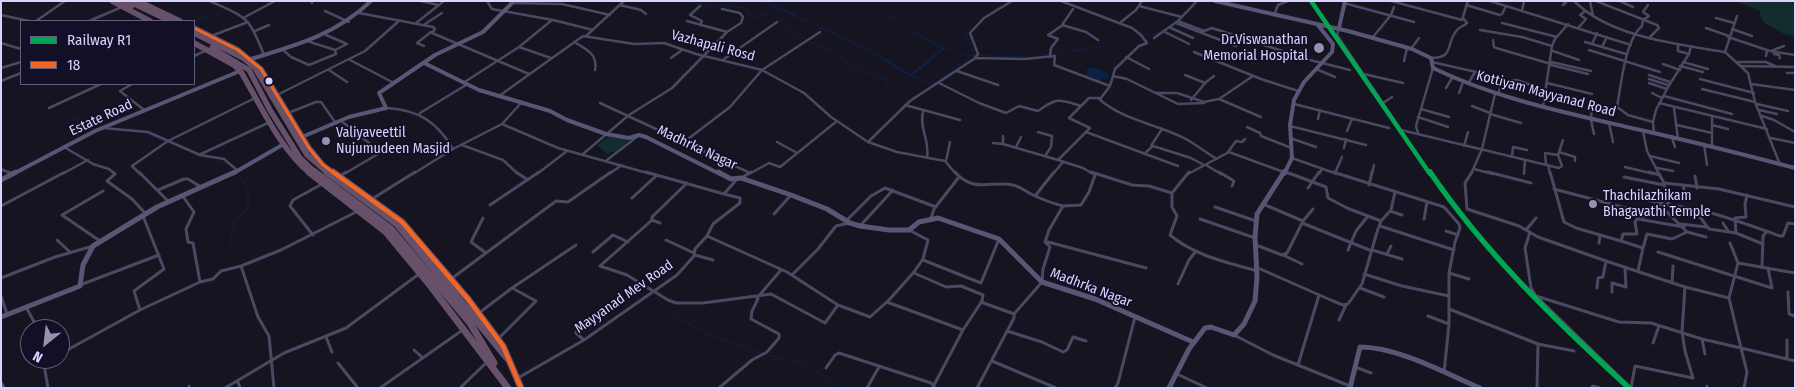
<!DOCTYPE html>
<style>
body{margin:0}
#map{position:relative;width:1796px;height:389px;overflow:hidden;background:#161421;font-family:"Fira Sans Condensed",sans-serif}
canvas{display:block}
.frame{position:absolute;inset:0;border:2px solid #d9d4ff;pointer-events:none}
.legend{position:absolute;left:20px;top:20px;width:175px;height:65px;box-sizing:border-box;background:#130f26;border:1px solid #625e7d;margin:0;padding:6px 9px;list-style:none;font-size:15px;color:#d9d4ff}
.legend li{display:flex;align-items:center;gap:10px;height:25px}
.legend b{width:25px;border:1px solid #625e7d}
.north{position:absolute;left:20px;top:319px;width:50px;height:50px;box-sizing:border-box;background:#130f26;border:1px solid #625e7d;border-radius:50%;rotate:209deg;font-size:14px;font-weight:700;line-height:20px;text-align:center;color:#d9d4ff}
.north::after{content:'';display:block;margin:auto;width:18px;height:22px;background:#9591b1;clip-path:polygon(50% 0,100% 100%,50% 72%,0 100%)}
</style>
<div id="map">
<canvas width="1796" height="389"></canvas>
<div class="frame"></div>
<ul class="legend">
<li><b style="height:6px;background:#00a651"></b>Railway R1</li>
<li><b style="height:6px;background:#f26522"></b>18</li>
</ul>
<div class="north">N</div>
</div>
<script>
const ctx = document.querySelector('canvas').getContext('2d');
ctx.lineJoin = 'round';
function paint(path, color) {
  ctx.fillStyle = color;
  ctx.fill(path, 'evenodd');
}
function strokePath(path, color, width, dash) {
  ctx.strokeStyle = color;
  ctx.lineWidth = width;
  ctx.lineCap = dash ? 'butt' : 'round';
  ctx.setLineDash(dash || []);
  ctx.stroke(path);
}
function label(font, color, halo, rows, align = 'center') {
  ctx.font = font + ' "Fira Sans Condensed",sans-serif';
  ctx.lineWidth = 4;
  ctx.setLineDash([]);
  ctx.textBaseline = 'middle';
  ctx.strokeStyle = halo;
  ctx.fillStyle = color;
  for (const [text, x, y, turn = 0] of rows) {
    ctx.save();
    ctx.translate(x, y);
    ctx.rotate((+turn || 0) * Math.PI / 180);
    ctx.textAlign = isNaN(turn) ? turn : align;
    if (halo) ctx.strokeText(text, 0, 0);
    ctx.fillText(text, 0, 0);
    ctx.restore();
  }
}
paint(new Path2D(`
 M1734,1H1795V36L1784,34L1763,22L1759,10Z
 M610,136L626,138L628,141L616,151L607,154L597,145Z`), '#132c2d');
paint(new Path2D(`
 M764,1L775,5L872,51L911,74L941,49L930,43L862,1L935,45L975,58L944,49L920,70L910,76L871,51Z
 M1095,67L1108,73V78L1099,80L1086,75L1087,69Z`), '#0d2144');
strokePath(new Path2D(`
 M206,1L217,5
 M688,1L717,9L722,5L745,8L748,10L747,14L758,17L768,13L780,20L779,25L807,40
 M761,1L806,21
 M909,1L915,5
 M962,1L964,4L973,5
 M886,15L895,20
 M190,21L206,18L226,10
 M1172,23L1189,8
 M819,27L872,53L909,75L932,84
 M957,30L966,33L974,54
 M913,31L945,49
 M1138,36L1154,35L1163,30
 M811,42L836,54L850,66L887,79L886,84L908,100L926,89
 M1072,51L1103,46
 M965,55L1026,57
 M1043,55L1066,52
 M911,74L935,55
 M932,85L971,57
 M67,117L81,120
 M92,123L100,125
 M126,128L134,129
 M142,132L163,141
 M1,133L5,135
 M167,142L175,145
 M186,150L229,165
 M230,245L235,221L248,208V189L239,174
 M661,302L669,314L708,334L760,353
 M768,355L804,364L844,388`), '#0d2144', 1);
strokePath(new Path2D(`
 M210,1C247,18 249,16 264,55
 M311,1L312,3
 M421,1L438,5
 M487,1L492,9L553,20L593,30
 M1061,1L1132,28L1141,35L1147,43L1139,46L1115,69L1110,86L1101,98H1089L1069,118L1090,128L1058,160L1083,168L1093,174
 M1391,1L1462,20L1468,1
 M1490,1L1631,45
 M1574,1C1610,37 1676,44 1725,52
 M1590,1L1593,16
 M1596,1L1657,25L1659,28L1650,37
 M1620,1L1633,7
 M513,3L562,4L610,15
 M1344,3L1414,22
 M620,5L641,10L646,14
 M1466,5L1500,15
 M1563,5L1567,1
 M1648,5L1643,12L1649,16L1643,20L1642,26C1625,40 1621,85 1617,107L1628,115L1653,122
 M700,6L690,15L702,21L700,25
 M1139,6L1182,17
 M722,9L740,13L743,17L741,23L727,32
 M1073,9L1062,25L1086,32L1098,40
 M325,11L349,22
 M1522,11L1524,1
 M359,13L433,27L435,29L432,33L529,74
 M1502,14L1506,6
 M1,15L29,21
 M1274,15L1278,5L1288,1
 M1737,16L1725,52L1748,73L1755,102L1779,162
 M245,17L275,1
 M1716,18L1734,23
 M36,21L65,1
 M89,21L122,7
 M1178,21L1204,31L1212,28L1310,60L1350,70
 M1121,22L1136,10L1142,1
 M416,23L444,1
 M1176,23L1236,46
 M1502,23L1557,37
 M425,24L442,13
 M1579,27L1586,19L1580,15L1584,12
 M1171,28L1193,38
 M1339,28L1337,35L1401,130L1559,168L1562,166L1558,155L1563,140
 M1706,28L1729,36
 M1732,29L1752,36
 M1480,30L1522,37L1552,46
 M255,31L269,25
 M1165,32L1189,44
 M326,35L347,44L335,50
 M211,36L248,22
 M586,36L624,1
 M1373,37L1391,15L1394,7
 M1728,37L1770,51L1795,55
 M1154,38L1178,21L1197,1
 M1493,40L1494,47L1496,48L1551,64
 M574,42C586,49 598,54 595,70
 M1585,42L1626,54
 M1,43L21,49
 M1592,44L1597,33
 M1678,44V51L1689,54
 M424,46L417,43L431,32
 M519,47L551,58
 M1602,47L1607,37
 M282,49L291,57L309,65L336,54L335,50L307,41
 M1411,49L1419,38
 M1589,50L1660,72
 M1553,51L1579,60
 M1771,51L1784,46
 M1194,52L1261,79L1298,91
 M1774,54L1779,55L1780,58
 M194,56L207,50
 M1766,56L1767,50
 M1050,57L1051,48L1058,39L1048,35L1063,25
 M1126,57L1149,69
 M671,58L682,50
 M975,58L1024,59L1055,56L1054,65L1110,86
 M1431,58C1455,58 1445,44 1457,30C1459,27 1464,26 1467,23L1464,19
 M724,59L777,22
 M350,60L394,83
 M1404,61L1407,48
 M1432,62L1476,72L1501,81L1517,80L1545,90
 M1551,62L1591,71
 M1683,62L1708,69
 M1738,62H1766L1775,66
 M1663,64L1680,70
 M1551,65L1588,74
 M1680,66L1703,72
 M1741,66L1795,67
 M1,68L21,62
 M1316,69L1335,77
 M329,70L347,82
 M957,71L998,85
 M1787,73H1795
 M1364,74L1403,83
 M1185,75L1205,83
 M1649,75L1670,82
 M1113,76L1127,79L1178,104L1204,103
 M1253,76L1219,99L1261,117
 M1649,79L1668,85
 M1700,79L1754,93
 M1,81L21,73
 M463,83L519,47L552,20
 M939,83L979,103L1006,113L1019,106L1038,111C1057,97 1059,99 1081,106
 M1547,83L1592,94
 M1649,83L1667,89
 M132,84L120,91L144,110
 M1468,84L1475,72
 M1751,84L1795,90
 M1446,88L1452,78
 M1702,89L1755,102
 M1156,93H1177L1204,102L1219,99
 M1459,93L1463,82
 M1652,93L1662,98
 M1498,94L1503,81
 M277,95L365,51L400,20
 M499,96L583,36L634,44L664,43L696,54L762,70L804,93L831,117L868,142L910,101L974,59L978,54L970,33L984,18L1012,1
 M1664,96L1732,114
 M1099,99C1123,120 1156,124 1184,138C1196,144 1206,153 1217,159
 M1191,100L1206,82L1214,76
 M600,103L684,142L730,107L762,70L820,32
 M1383,103L1392,97
 M1659,103L1767,129
 M1294,104L1389,128
 M1757,104L1788,111
 M905,105L960,120
 M1472,106L1490,113
 M1543,107L1552,46L1555,39L1568,24
 M1592,107L1591,120L1594,134
 M49,108L101,84
 M387,108C419,110 437,122 453,149
 M1674,108L1678,139
 M1421,109L1449,117
 M1759,110L1777,114
 M923,112C919,128 930,141 927,157
 M288,113L316,102H321L335,122
 M420,113L466,85
 M1490,114L1521,123
 M1762,116L1774,120L1795,132
 M1418,117L1448,127
 M1712,117V146
 M1318,119L1320,110
 M340,120L369,143L378,154L344,174
 M503,123L521,103
 M1609,123L1613,142
 M1677,125L1712,133
 M1712,125L1728,129
 M1290,126L1366,145
 M1247,127L1260,133L1261,136L1289,147
 M103,128L148,132L200,155L224,159L238,171
 M1347,131L1352,119
 M1643,131L1647,151L1659,174
 M1038,132L1052,136L1051,147L1045,156
 M1086,132L1178,166
 M1418,133L1416,126L1433,68
 M1654,134L1653,122L1656,110L1668,87L1689,54L1691,46
 M1003,136V144
 M1290,138L1316,147
 M1672,138L1675,147
 M1771,138L1795,143
 M684,142L750,173
 M777,142L797,153
 M868,142L897,152L945,161L956,174
 M993,143L1003,144L1058,160
 M1704,144L1707,165
 M462,145L503,160L518,174
 M1151,146L1162,129
 M1464,146L1468,132
 M64,147L93,164L109,169L115,174
 M1016,147L1021,137
 M1344,148L1346,139
 M1228,152L1236,141L1242,142L1245,139
 M1559,152L1575,157V161
 M201,154L270,122
 M583,154L629,115L672,88L727,32L687,21
 M1144,154L1153,146L1191,158L1204,165
 M1512,156L1513,147L1527,150
 M1650,156L1679,163
 M1292,158L1337,174
 M607,160L638,136
 M946,161L950,142
 M1206,165L1221,174
 M1546,165L1545,153L1558,155
 M1548,165L1550,174
 M1625,167L1654,174
 M1657,168L1673,171
 M1,169L12,174
 M1474,169L1493,174
 M1335,173L1342,157
 M62,174L88,160
 M140,174L132,166L168,141L255,98
 M413,174L453,149L502,124L558,148L651,174
 M537,174L567,151
 M609,174L622,165
 M749,174L769,163L780,167L837,121
 M1053,174L1063,162
 M1188,174L1229,152L1289,174
 M1319,174L1322,169
 M1372,174L1374,165
 M1471,174L1482,149L1495,94
 M1524,174L1525,160`), '#4a4962', 2.5);
strokePath(new Path2D(`
 M9,172L13,174
 M113,172L115,174L107,181L132,199L145,213
 M139,172L168,201
 M516,172L528,180
 M646,172L724,194
 M955,172C974,194 993,180 1013,185C1019,186 1025,191 1031,194C1041,199 1051,203 1063,206L1049,230L1045,242L1050,247L1043,269L1042,282L1014,314V318L977,388
 M1091,172L1132,185L1149,186L1172,193V207L1177,216L1170,235C1195,256 1226,262 1257,271
 M1219,172L1234,181L1232,186
 M1286,172L1326,187L1328,198L1347,208L1381,221
 M1333,172L1444,207L1459,224L1460,228L1455,242L1449,273V324L1444,373
 M1472,172L1465,183L1467,209L1519,226L1538,237L1606,261L1685,287L1729,298
 M1488,172L1531,183
 M1550,172L1564,222L1576,228L1621,241L1623,234H1637L1635,222L1637,219L1664,209L1659,203L1669,205L1664,183L1658,172
 M1649,172L1660,175
 M340,176L346,172
 M1695,176L1697,188
 M1624,177L1664,185
 M741,178L751,172
 M1664,183L1719,189L1795,207
 M1369,185L1372,172
 M1683,185L1685,193
 M1308,188L1319,172
 M1554,189L1626,208
 M158,190L184,179H188L201,187
 M1172,193L1189,172
 M1666,194L1685,198
 M182,195L194,212L186,229L188,242L193,243L200,282L213,279L221,271L241,266L281,250L358,211
 M1035,196L1054,172
 M632,198L657,175
 M372,199L415,172
 M1643,199L1659,203
 M1263,204L1303,221L1302,223L1372,251
 M490,205L539,172
 M1669,205C1708,209 1743,223 1780,236H1783L1788,223L1795,224
 M1,206L65,172
 M1063,206L1081,205L1089,192L1095,175
 M1215,207L1256,221
 M1390,211L1402,215
 M774,214L791,195
 M1700,217L1709,229L1736,233L1763,244
 M483,218L471,242L486,253L556,201L568,202L611,172
 M931,218L934,209L959,177
 M1200,219L1255,238
 M1424,219L1427,202
 M1638,219L1684,227
 M652,220L600,266L627,275L668,300L676,303H703L771,294L825,323L838,305
 M847,220L871,196L885,188L936,207
 M1303,221L1313,209
 M660,223L652,220V217L687,183
 M1723,223L1728,231
 M1681,224L1706,227
 M860,226L893,190
 M1380,226L1454,250
 M1526,230L1536,218
 M1446,231L1458,235
 M1530,232L1525,248L1531,288L1536,296L1619,322L1651,323L1702,339L1741,348L1747,372L1744,388
 M1687,232L1706,237
 M1736,233L1735,218L1746,217L1745,204L1747,195
 M313,235L290,206L293,200L322,184
 M707,236L787,272L838,305L870,317L889,300L914,272L923,259L928,240L909,230
 M57,240L70,252
 M666,240L694,253
 M100,241L62,215L103,191
 M1621,241L1643,248L1638,271
 M1048,242L1146,268
 M1599,243L1600,235
 M1730,243L1738,263
 M1256,245L1282,255L1287,253L1302,223
 M1643,248L1647,234L1672,239L1687,232L1664,209
 M1348,250L1356,231L1368,216
 M1372,250L1402,259
 M593,252L613,235L628,242
 M1658,252L1772,288L1768,268
 M1387,254L1391,246
 M695,255L713,260
 M1283,255L1302,264
 M923,260L981,283L999,239
 M241,266L258,317L269,336L274,388
 M1762,267L1763,236L1767,231
 M1258,268L1333,301L1343,305L1348,304L1362,284L1377,232L1381,221L1391,210L1395,192
 M914,273L946,287L961,286L983,295L982,301L963,330L934,385
 M1449,273L1469,279
 M1795,273L1738,263L1729,298L1741,348L1795,361
 M1364,274L1402,286L1449,296
 M792,275L818,249L836,226L849,223
 M1,278L55,257L93,246
 M451,279L486,253
 M1672,283L1673,266
 M1178,284L1189,260L1196,251
 M80,285L159,255
 M512,288L576,245
 M1360,288L1384,297
 M1597,288L1598,278L1603,277L1606,261
 M1612,292V283L1626,287L1625,268
 M1788,292L1789,314L1795,316
 M1,296L7,314
 M757,298L781,270
 M1538,298L1630,387
 M887,302L963,330
 M981,302L1014,314
 M26,307L38,329
 M1449,309L1538,344L1574,351
 M140,310L200,282
 M479,313L512,288L536,301L498,339
 M1428,316L1449,324
 M1339,320L1346,305
 M579,324L576,333L584,340
 M1007,331L1042,342L1063,352L1067,350L1073,337L1086,341
 M1234,335L1273,355L1350,386
 M326,337L332,352
 M1702,339L1705,354
 M1787,340V359
 M1653,343L1659,326
 M414,350L423,358
 M60,354L140,310L134,291L164,269L143,216
 M43,359L48,388
 M44,361L49,359
 M992,361L1056,388
 M338,363L358,388
 M1298,365L1319,295
 M1355,367L1371,373
 M826,368L835,355L839,353L931,383L935,388
 M1177,374L1207,388
 M518,378L584,340L677,275L694,256L695,249L707,236L713,224L740,203V198L724,194L737,179
 M238,382L240,388
 M189,386V388
 M1707,386V388
 M225,388L284,353L346,328L419,274
 M380,388L464,329
 M460,388L488,361
 M719,388L752,360L767,352L779,338V334L751,319L752,311L758,299
 M867,388L879,367
 M1115,388L1118,383L1135,317
 M1537,388L1538,344
 M1591,388L1593,386L1600,388
 M1631,388L1635,366L1693,378L1685,351L1682,332L1685,287`), '#4a4962', 3);
strokePath(new Path2D(`
 M1215,1L1348,31L1412,49L1431,58L1433,68C1497,99 1567,113 1636,129C1690,141 1742,154 1795,168
 M1339,28L1345,1
 M251,59C297,45 335,35 371,1
 M424,63L479,90L550,111L567,120L606,134L629,138L639,135L646,137L720,174
 M302,137L349,117L386,108L379,93L435,55L483,32L514,1
 M13,174L95,131L240,71
 M232,174L284,144
 M1284,174L1292,158L1290,125L1294,100L1304,82L1332,52L1333,44L1317,24`), '#575674', 4);
strokePath(new Path2D(`
 M718,172L731,179L741,178L791,195L827,209L850,223L860,226L889,230H909L919,222L938,218L999,239L1042,282L1095,299L1193,342
 M1,180L16,172
 M1,317L80,286L83,265L93,246L157,207L235,172
 M1,384L3,388
 M1169,388L1189,349L1205,328L1211,327L1234,335L1244,324L1255,301L1257,277L1255,237L1257,214L1284,172
 M1350,388L1360,347C1398,347 1445,373 1480,388`), '#575674', 5);
strokePath(new Path2D(`
 M112,1L150,21
 M119,1L131,7
 M128,1L170,21
 M138,1L180,21
 M194,28L238,50L261,69L309,148L323,165L335,174
 M194,33L243,58L255,68L307,155L329,174
 M194,43L234,65L241,72C260,104 281,151 311,174
 M212,48L249,70L270,110L300,158L317,174`), '#67516a', 5.5);
strokePath(new Path2D(`
 M309,172L386,232L429,284L508,388
 M315,172L391,229L470,323L494,363
 M327,172L397,224L507,358
 M333,172L402,222L468,299L503,346L521,388`), '#67516a', 7);
strokePath(new Path2D(`
 M194,28L238,50L261,69L309,148L323,165L335,174`), '#f26522', 3);
strokePath(new Path2D(`
 M333,172L402,222L468,299L503,346L521,388`), '#f26522', 4.5);
strokePath(new Path2D(`
 M1311,1L1430,174`), '#00a651', 4.5);
strokePath(new Path2D(`
 M1430,172C1485,253 1557,322 1629,388`), '#00a651', 5.5);
for (const [x, y, r, color] of [
 [1319,48,6,"#9591b1"],
 [269,81,4.5,"#d9d4ff"],
 [326,141,5,"#9591b1"],
 [1593,204,5,"#9591b1"]
]) {
  const dot = new Path2D();
  dot.arc(x, y, r, 0, 2 * Math.PI);
  ctx.fillStyle = color;
  ctx.fill(dot);
  strokePath(dot, '#130f26', 2);
}
label('14px', '#d9d4ff', '#130f26', [
 ["Dr.Viswanathan",1308,40,"right"],
 ["Memorial Hospital",1308,56,"right"],
 ["Valiyaveettil",336,133],
 ["Nujumudeen Masjid",336,149],
 ["Thachilazhikam",1603,196],
 ["Bhagavathi Temple",1603,212]
], 'left');
label('14px', '#d9d4ff', '#130f26', [
 ["Vazhapali Rosd",713,46,15],
 ["Kottiyam Mayyanad Road",1546,94,15],
 ["Estate Road",101,118,-25],
 ["Madhrka Nagar",697,148,25],
 ["Madhrka Nagar",1091,288,21],
 ["Mayyanad Mev Road",624,297,-35]
]);
</script>
